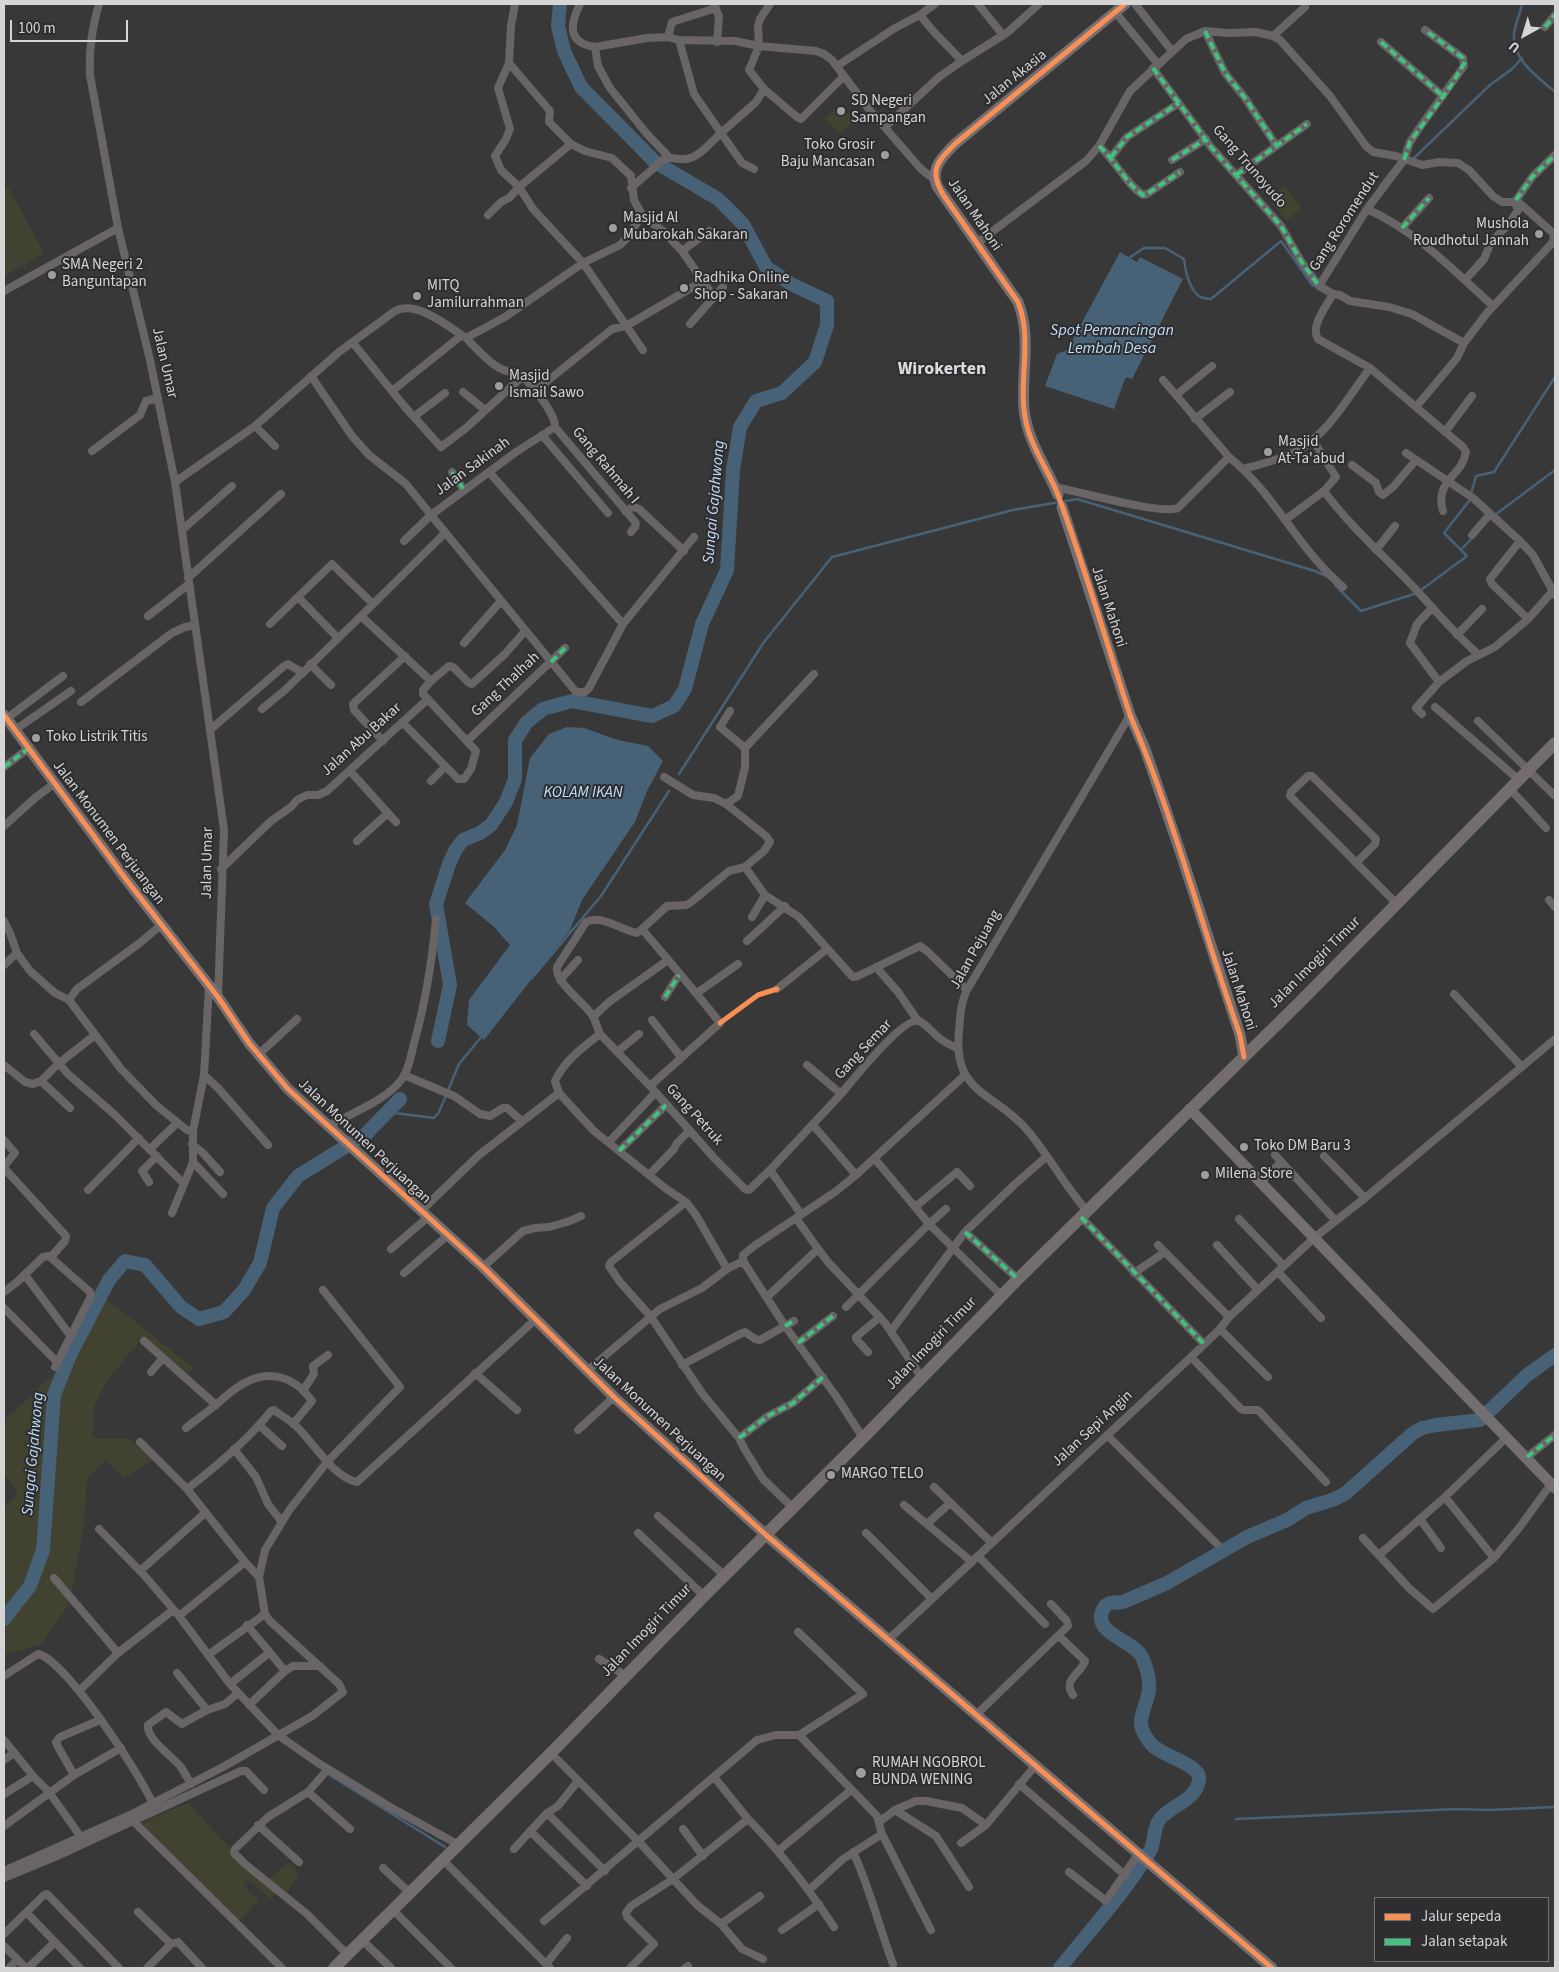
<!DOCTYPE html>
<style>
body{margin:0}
#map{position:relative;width:1559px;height:1972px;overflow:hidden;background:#383838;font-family:"Source Sans 3",sans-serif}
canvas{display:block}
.frame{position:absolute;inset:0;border:5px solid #d6d5d6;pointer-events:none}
.legend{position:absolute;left:1374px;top:1897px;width:175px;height:65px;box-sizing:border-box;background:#2e2d2f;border:1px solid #717072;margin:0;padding:6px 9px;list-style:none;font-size:15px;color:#d6d5d6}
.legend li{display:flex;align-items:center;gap:10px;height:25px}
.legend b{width:25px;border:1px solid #717072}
.north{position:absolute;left:1499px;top:10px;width:50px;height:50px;-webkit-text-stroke:4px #2e2d2f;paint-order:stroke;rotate:219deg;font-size:14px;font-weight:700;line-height:20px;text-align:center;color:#d6d5d6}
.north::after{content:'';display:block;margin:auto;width:18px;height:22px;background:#d6d5d6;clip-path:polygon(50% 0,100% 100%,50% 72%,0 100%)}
.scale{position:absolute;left:10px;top:20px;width:118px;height:22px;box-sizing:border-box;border:2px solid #d6d5d6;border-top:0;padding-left:6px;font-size:15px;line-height:18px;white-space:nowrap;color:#d6d5d6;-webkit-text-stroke:4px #2e2d2f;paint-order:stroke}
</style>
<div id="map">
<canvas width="1559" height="1972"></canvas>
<div class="frame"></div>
<ul class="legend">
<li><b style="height:6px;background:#f78f57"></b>Jalur sepeda</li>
<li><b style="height:6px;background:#40c37c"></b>Jalan setapak</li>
</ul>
<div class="north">U</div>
<div class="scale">100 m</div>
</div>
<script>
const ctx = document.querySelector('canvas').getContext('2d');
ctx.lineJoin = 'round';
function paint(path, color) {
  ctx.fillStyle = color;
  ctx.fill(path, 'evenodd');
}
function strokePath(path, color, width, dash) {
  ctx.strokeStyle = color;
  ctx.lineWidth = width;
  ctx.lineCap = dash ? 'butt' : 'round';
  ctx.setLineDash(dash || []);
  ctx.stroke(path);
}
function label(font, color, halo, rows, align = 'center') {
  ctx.font = font + ' "Source Sans 3",sans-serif';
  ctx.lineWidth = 4;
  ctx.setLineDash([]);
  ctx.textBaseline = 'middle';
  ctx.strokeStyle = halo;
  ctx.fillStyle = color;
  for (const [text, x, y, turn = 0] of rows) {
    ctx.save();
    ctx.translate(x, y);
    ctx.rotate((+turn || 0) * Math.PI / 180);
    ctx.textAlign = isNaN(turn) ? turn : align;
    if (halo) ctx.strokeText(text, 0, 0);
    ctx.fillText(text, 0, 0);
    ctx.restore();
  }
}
paint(new Path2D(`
 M840,105L854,120L840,134L825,119Z
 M1285,186L1302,208L1286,221L1269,199Z
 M8,187L44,253L4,276V190Z
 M101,1295L194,1368L187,1374L143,1337C126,1358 105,1379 95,1405C90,1415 97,1425 91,1435L98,1439H129L155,1459L124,1478L105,1460L87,1480L84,1522L70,1603L41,1644L4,1655V1508L18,1494L4,1473V1420L70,1359Z
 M188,1803L263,1883L290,1862L298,1874L294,1883L282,1898L275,1893L270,1899L248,1880L243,1885L259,1900L239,1921L139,1824Z`), '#424231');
paint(new Path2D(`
 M1120,252L1137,262L1140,257L1183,279L1132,379L1127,377L1125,379L1114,409L1045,386L1057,354L1067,350Z
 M567,727L584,728L618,740L648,746L663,761L647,791L635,822L582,900L570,930L484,1040L467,1025L469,1000L510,945L494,927L465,903L505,850L517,825L530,758L549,734Z`), '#476177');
strokePath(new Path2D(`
 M1522,4C1520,14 1515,24 1514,34C1511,59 1539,78 1555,92
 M1413,159L1490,85L1512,69L1522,58
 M1380,186L1398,163
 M1129,258L1144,248H1165L1184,259C1185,270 1189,289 1199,296C1202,298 1207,299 1211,299L1281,241L1313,286L1315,284
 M1495,515L1555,470
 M1461,550L1473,537
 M1335,585L1361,611L1417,593L1467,556L1444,533L1469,501L1476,476L1494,472L1555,377
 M679,774L764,642L832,557L1013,510L1077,499L1315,571L1328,577
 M532,978L601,896L669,791
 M387,1112L434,1118L439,1112L459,1064L482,1036
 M328,1774L445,1847
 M1236,1819L1456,1809L1489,1810L1555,1807`), '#476177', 2.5);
strokePath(new Path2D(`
 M438,1041L450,985L436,904L449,864L456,849L463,840L480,833L491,825L506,802L515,779V740L527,722L543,709L572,701L652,716L674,706L685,689L702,624L727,570L733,470L740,427L756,401L782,393L815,362L827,325V301L791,284L766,267L743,224L718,199L655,162L581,87L564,51L558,26L560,4
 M4,1619L30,1586L43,1550L54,1395L70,1355L109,1280L125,1261L145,1265L181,1307L199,1319L224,1312L244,1290L260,1263L273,1208L298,1176L366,1134L400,1099
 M1060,1968C1090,1930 1125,1893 1150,1851C1156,1840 1152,1829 1160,1819C1171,1805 1196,1801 1199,1780C1202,1765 1163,1756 1153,1746C1131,1722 1145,1715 1149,1690C1150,1680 1146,1666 1142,1657C1133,1639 1087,1633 1105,1606L1110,1603L1123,1602L1167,1583L1247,1537L1287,1520L1306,1508L1335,1499L1346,1493L1413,1433L1422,1428L1436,1425L1480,1420L1526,1376L1555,1355`), '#476177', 14);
strokePath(new Path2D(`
 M99,4C92,29 89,48 90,75L118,228L150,360L175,482L210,730L224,830L218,997
 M580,4C570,24 567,43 595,47
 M978,4L1003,35
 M1135,4L1172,51
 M714,5L719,16L717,42
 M1115,12L1158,64
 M920,15L934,32L962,61L1008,32L1039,4
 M1545,27L1555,15
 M1425,30L1463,58L1464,66L1420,127L1410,142L1404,160L1367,209L1319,286L1333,294L1340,295L1350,301L1389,307L1412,314L1464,343
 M1205,31L1225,73L1245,98L1276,145
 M1273,36L1305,7
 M668,37L672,22L716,8
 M1381,42L1443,96
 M509,63L550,111L549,122L571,144L585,151L612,158L631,176L634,200L642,215L627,238L620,245L583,263L533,209L519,187L501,170L495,156L506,139L510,129L498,88L509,63L511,26L515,4
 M837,66L895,28L920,15L935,4
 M1153,68L1211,147L1281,226L1301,261L1319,286
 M764,89L749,70L759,46L758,26L760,19L770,4
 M885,127L939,77L962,61
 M1099,146C1115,160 1126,184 1143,195L1147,194L1180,172
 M669,157L647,134L610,88L598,66L595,47L647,38L668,37L679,40L735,41L759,46L816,51L824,54L832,60L868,108L921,169L935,180
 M1111,157L1127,137L1179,103
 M1172,160L1206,139
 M754,169L742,163L721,133L756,102L764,89L797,117L801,119L844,76
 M1236,175L1307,124
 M631,188L664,159C671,156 677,160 684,159C698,159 711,142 721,133L694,94L679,40
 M1367,209C1416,231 1453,270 1493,306
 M488,215L501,202L509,198L519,187L571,144
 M642,215L664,232L682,251L709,231
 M1402,228L1429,198
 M977,243L1086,161L1099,146L1130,91L1186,39L1205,31L1228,33L1256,32L1273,36L1280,40L1330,96L1366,146L1373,152L1396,156L1422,165L1440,162L1458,163L1469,170L1493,196L1502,202H1515L1532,177L1555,155
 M682,251L714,297
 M1465,280L1484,259L1491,242L1509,224L1518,210L1515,202
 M4,291L118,228
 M1333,294C1326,307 1310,326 1318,339L1370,368L1463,447L1466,452C1462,477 1434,480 1443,511
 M690,324L723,287
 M466,338C479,351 497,374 517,372C529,381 555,412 555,427L636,523L635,527L631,532
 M353,343L405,407L441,447L466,428L523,376
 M311,376L352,436L369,455L406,484L431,515L516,452L555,427
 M392,391L462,335
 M535,391L612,329L626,326L703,281
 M463,392L485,410
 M1176,395L1212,366
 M1416,407L1457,358L1464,343L1487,313L1554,241L1553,233L1516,200
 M415,416L445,393
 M1195,419L1230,392
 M1445,432L1472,396
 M542,435L608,513
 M275,446L255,426L339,352L395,311C416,300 448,326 466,338L505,317L583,263L643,350
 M92,451L140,415L146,401L158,398
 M1406,453L1473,498L1520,541L1533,555L1555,595
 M1229,457C1275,494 1298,549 1343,587
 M1352,465L1376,483L1379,492L1383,495L1393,487L1416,460
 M1243,469C1261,464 1279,460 1295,452C1328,435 1348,397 1370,368
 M452,472L464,490
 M489,472L623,624L694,537
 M175,482L255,426
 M1054,487C1078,491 1160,515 1178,508L1229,457L1163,380
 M1324,491C1352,529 1388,559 1420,594C1439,615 1457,636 1478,654
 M626,512C631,507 633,506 639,509L684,551
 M1285,520L1324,491L1336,477L1313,440
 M182,530L232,486
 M1472,535L1490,514
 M404,541L431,515L576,692H585L589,688L623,624
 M1520,541L1490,579L1492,584L1528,619
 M1376,550L1395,526
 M188,578L281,494
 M298,597L338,638
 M1432,608L1417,624L1410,643L1439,682L1467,661L1495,647L1528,619L1552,592
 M148,616L189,584
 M361,616L445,533
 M270,624L332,564L373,604
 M1457,635L1482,609
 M464,643L501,601
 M310,664L331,685
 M431,681L449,666L453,667L469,683L472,684L505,654L525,631
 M81,702L172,633L185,627L195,625
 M1435,707L1519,780
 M262,709L285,690L361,616L431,681L423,690V694L476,751L471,769L464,779H458L402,722
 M1422,714L1416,708L1439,682
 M6,719L63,676
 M1478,721L1555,796
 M15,730L71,691
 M210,730L284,666L288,664L303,673
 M383,741L354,710L353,704L405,656
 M467,741L565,648
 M745,748L814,674
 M4,767L29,748
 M350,771L396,822
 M664,777L693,795L714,798L726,804L766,836L770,842L764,851L745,867L765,895L799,917L850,974L853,977L858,976L920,946L927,951L967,990
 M431,781L445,767
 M1510,789L1546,828
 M726,804L738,796L745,767V748L720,727L730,711
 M4,826L35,798L55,783
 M357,841L388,813
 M1356,863L1375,844L1376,839L1312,776H1308L1291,792L1290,796L1396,903
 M745,867L729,871L690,903L686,905L667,906L642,929C668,960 695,991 720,1023L650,1086L715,1159L745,1189L749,1190L770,1170L841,1094L807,1065
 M221,869L271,821L291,807L297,800L307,795H318L327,791L428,699
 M1549,900L1555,907
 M752,917L765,895
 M4,921L10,933L17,953L30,971L55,993L69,1000L121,1069L157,1106L187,1130L193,1131L204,1075L209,986
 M747,941L785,906
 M4,965L17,953
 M876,967L898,992L918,1021
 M560,980L578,960
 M777,989L827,949
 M697,993L738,964
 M1454,994L1522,1067
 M665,997L679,975
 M69,1000L77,989L141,942L162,924
 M593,1017L609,1002L668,960
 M652,1020L681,1057
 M34,1034L68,1074L115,1115L184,1184L172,1213
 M600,1034L650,1086
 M617,1052L639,1034
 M258,1055L297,1019
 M4,1065L25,1082L33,1084L41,1081L58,1064L95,1035
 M204,1075L218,1088L268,1145
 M404,1075L454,1096L480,1114L490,1116L503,1108H507L522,1121
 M41,1081L70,1108
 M559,1093L555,1081C565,1060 582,1048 600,1034C597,1028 596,1021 592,1015C584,1002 554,982 557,967L586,922C601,914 621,930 637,933L642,929
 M841,1094C852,1081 904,1016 919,1021C926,1024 932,1032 937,1036C943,1042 950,1045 957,1048
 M813,1125L856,1175
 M328,1126C350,1114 387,1100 402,1079C408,1071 411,1057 413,1047C425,1005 432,962 436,919
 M4,1140L15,1153L5,1165V1169L66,1236L65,1241L51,1257
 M609,1142L655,1093
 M192,1144L203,1153L220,1172
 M151,1148L177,1123
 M619,1151L666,1105
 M1275,1155L1335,1220
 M1324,1156L1365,1198
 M875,1159L915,1207
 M193,1162L223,1194
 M770,1170L801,1214
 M649,1175L674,1149L677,1143L689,1131
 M149,1182L142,1171L157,1156
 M1261,1182L1281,1162
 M184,1184L193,1162V1131
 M88,1190L139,1138
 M686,1202L611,1262L609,1266L620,1282L651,1317L702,1393L739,1438L745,1450L763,1479L793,1508
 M946,1209L929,1224L915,1207L957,1172L970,1186
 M422,1210L479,1155L559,1093L594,1131L665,1188L686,1202L696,1215L727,1269
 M1087,1211C1065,1186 1049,1156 1028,1131C996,1092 952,1095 959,1031C960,1017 961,1002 967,990L1130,715
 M1081,1217L1204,1344
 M796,1218L818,1249
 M1239,1219L1284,1266
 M965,1232L1018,1279
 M1158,1245L1229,1317
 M1217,1245L1258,1290
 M391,1249L427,1218
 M483,1267L523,1231L535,1228L549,1227L567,1222L581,1216
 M1278,1272L1321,1318
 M404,1273L448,1235
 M1134,1273L1165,1252
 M25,1275L70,1335
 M4,1292L17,1282L43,1257L49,1256L90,1292L91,1296L55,1367
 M767,1297L818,1249L828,1262L885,1323L922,1378
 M846,1307L929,1224L1002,1296
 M4,1308L57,1362
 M1220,1329L1268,1377
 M891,1331L965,1232L1014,1185L1046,1157
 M144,1341L216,1405
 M798,1343L833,1316
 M868,1352L856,1339V1337L880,1317
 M1191,1357L1241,1409L1244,1410H1258L1326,1482
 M682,1365L740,1334L745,1332L755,1339L760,1340L794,1321
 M587,1371L660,1309L702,1288L727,1269L743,1261
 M151,1372L163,1358
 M475,1373L517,1410
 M304,1389L314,1374L313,1366L328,1355
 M259,1425L282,1446
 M186,1428C196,1420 207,1412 217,1404C223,1399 229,1393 235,1389C263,1368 292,1373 312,1401L293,1424
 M578,1430L614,1397
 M1107,1435L1217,1544
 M739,1438L768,1416L793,1403L823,1377
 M863,1438L836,1396L785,1326L743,1261V1255L754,1246L835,1192L856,1175L965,1075
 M140,1442L187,1489
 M234,1449L256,1477L268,1504L282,1522
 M1527,1457L1555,1435
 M934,1487L992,1543
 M1445,1497L1494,1558
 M904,1505L972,1562
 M658,1516L725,1576
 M1420,1519L1441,1548
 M928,1523L950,1503
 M99,1529L144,1575L179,1616L230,1684L278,1735L318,1763L390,1807L459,1845
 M638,1533L704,1596
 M866,1533L932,1599
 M1363,1538L1409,1588L1433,1609L1494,1558L1519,1528L1551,1484
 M1379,1555L1445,1497L1507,1437
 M978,1556L1045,1624
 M245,1562L259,1577
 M140,1571L205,1513
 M54,1578L118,1653
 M179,1616L245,1562L187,1489C217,1466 247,1441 271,1411L274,1410C280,1415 288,1419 294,1424C311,1439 333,1478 357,1482L536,1319
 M247,1625L285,1671
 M1059,1636L1085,1661C1081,1674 1062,1679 1073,1695
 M888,1640L1191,1357L1220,1329L1229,1317L1315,1237L1365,1198L1555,1039
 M208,1655L265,1614
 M599,1659L626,1676
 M177,1673L207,1710
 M4,1676L38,1654C65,1659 144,1779 154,1807
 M230,1684L269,1653
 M79,1691L118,1653L173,1610
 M249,1705L285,1671L293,1666H320
 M976,1715L1068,1626L1067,1621L1051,1604
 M799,1735L877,1816L882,1834
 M4,1740L33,1776L49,1792L83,1840
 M551,1753L639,1842L697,1905L721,1924L742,1949L763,1959
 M4,1760L14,1753
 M328,1769L308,1792L268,1817L235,1849L234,1853L245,1864L307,1914L348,1955
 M74,1775L57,1745L56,1742L60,1737L100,1720
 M714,1777L748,1819
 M191,1784C187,1778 184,1771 180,1766C172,1756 146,1739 148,1725L166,1712L182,1724L207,1710L225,1704L238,1693
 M1019,1784L1125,1875
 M308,1792L350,1829
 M4,1794L33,1776
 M895,1810L936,1836L969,1887
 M547,1813L605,1871
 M130,1816L132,1820L282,1968
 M879,1822L895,1810L916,1801H926L962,1808L986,1825L1035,1766
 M258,1825L299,1862
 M4,1826L74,1775L121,1748
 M683,1829L703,1856
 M530,1831L587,1886
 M961,1843L986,1825
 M514,1849L547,1813L558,1806L578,1781
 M778,1851L851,1790
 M853,1852C870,1888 879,1927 893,1964
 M443,1860L550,1968
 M383,1868L410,1893
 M4,1871L130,1815L223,1767L312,1716L343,1692L339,1684L270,1621L265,1614L259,1577L265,1550L290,1509L327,1462L400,1387L323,1290
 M1069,1872L1106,1901L1138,1854
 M4,1878L57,1856L241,1771H246L264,1790
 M809,1890L843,1859L882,1834L931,1930
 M393,1910L451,1968
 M138,1912L171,1944
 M27,1913L80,1968
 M544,1921L757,1740L776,1735H799L863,1694L798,1632
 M721,1924L760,1896
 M782,1930L819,1904
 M4,1934L44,1895L47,1894L119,1968
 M362,1940L391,1968
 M4,1946L26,1968
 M546,1964L567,1938
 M9,1968L17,1960
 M28,1968L55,1942
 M147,1968L171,1944L178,1942L202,1968
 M630,1968L654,1944L627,1917L626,1913L631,1906L673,1879L748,1819C781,1852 808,1888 834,1927
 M685,1968L688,1966`), '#696566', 8);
strokePath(new Path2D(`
 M1058,495C1046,466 1027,441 1024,409C1021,373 1032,337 1018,302L937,186C930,167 944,155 956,143L1125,4
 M1062,507L1130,715L1145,749L1180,851L1240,1035L1244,1057
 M4,715L125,878L218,997L249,1043L288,1089L483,1267L614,1397L766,1535L1272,1968
 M1190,1109L1555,1488`), '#746e70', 11);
strokePath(new Path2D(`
 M334,1968L551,1753L704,1596L863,1438L1018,1279L1300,1002L1555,743`), '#736d6e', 12);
strokePath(new Path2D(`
 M1545,27L1555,15
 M1205,31L1225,73L1245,98L1276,145
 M1381,42L1443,96
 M1153,68L1211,147L1281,226L1301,261L1319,286
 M1099,146C1115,160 1126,184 1143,195L1147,194L1180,172
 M1111,157L1127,137L1179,103
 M1172,160L1206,139
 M1404,160L1410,142L1452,84L1465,62L1463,58L1425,30
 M1236,175L1307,124
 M1516,200L1532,177L1555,155
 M1402,228L1429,198
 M1554,238H1555
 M452,472L464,490
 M551,662L565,648
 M4,767L29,748
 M665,997L679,975
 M619,1151L666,1105
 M1081,1217L1204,1344
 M965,1232L1018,1279
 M785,1326L794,1321
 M798,1343L833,1316
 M739,1438L768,1416L793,1403L823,1377
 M1527,1457L1555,1435`), '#40c37c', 4, [8, 4]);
strokePath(new Path2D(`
 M1125,4L956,143C937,162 928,170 944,196L1018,302C1034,342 1016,385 1027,426C1033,451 1049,471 1058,495C1085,567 1106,642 1130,715C1175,819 1202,929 1240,1035L1244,1057
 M4,715L125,878L218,997L249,1043L288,1089L483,1267L614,1397L766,1535L1272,1968
 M720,1023L758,995L777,989`), '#f78f57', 5);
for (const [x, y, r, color] of [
 [841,111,5,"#9f9e9f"],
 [885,155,5,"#9f9e9f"],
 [613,228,5,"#9f9e9f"],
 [1539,234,5,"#9f9e9f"],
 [52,275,5,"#9f9e9f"],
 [684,288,5,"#9f9e9f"],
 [417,296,5,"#9f9e9f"],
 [499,386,5,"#9f9e9f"],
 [1268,452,5,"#9f9e9f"],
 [36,738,5,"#9f9e9f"],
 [1244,1147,5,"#9f9e9f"],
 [1205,1175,5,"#9f9e9f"],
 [831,1475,5,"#9f9e9f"],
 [861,1773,6,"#9f9e9f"]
]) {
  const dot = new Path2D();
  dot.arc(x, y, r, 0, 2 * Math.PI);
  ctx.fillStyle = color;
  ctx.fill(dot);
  strokePath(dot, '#2e2d2f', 2);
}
label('15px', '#d6d5d6', '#2e2d2f', [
 ["Jalan Akasia",1015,78,-39],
 ["Gang Trunoyudo",1249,167,49],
 ["Jalan Mahoni",974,215,56],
 ["Gang Roromendut",1345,222,-57],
 ["Jalan Umar",164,363,77],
 ["Gang Rahmah I",605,466,50],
 ["Jalan Sakinah",473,467,-36],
 ["Jalan Mahoni",1108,607,72],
 ["Gang Thalhah",506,685,-43],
 ["Jalan Abu Bakar",362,740,-42],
 ["Jalan Monumen Perjuangan",108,833,53],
 ["Jalan Umar",208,863,-89],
 ["Jalan Pejuang",976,950,-61],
 ["Jalan Imogiri Timur",1315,963,-45],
 ["Jalan Mahoni",1238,990,72],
 ["Gang Semar",864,1050,-47],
 ["Gang Petruk",694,1115,48],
 ["Jalan Monumen Perjuangan",364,1142,43],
 ["Jalan Imogiri Timur",932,1344,-46],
 ["Jalan Monumen Perjuangan",659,1420,43],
 ["Jalan Sepi Angin",1093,1429,-43],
 ["Jalan Imogiri Timur",647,1631,-46]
]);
label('15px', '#d6d5d6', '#2e2d2f', [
 ["SD Negeri",851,102],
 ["Sampangan",851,119],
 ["Toko Grosir",875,146,"right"],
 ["Baju Mancasan",875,163,"right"],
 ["Masjid Al",623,219],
 ["Mubarokah Sakaran",623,236],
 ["Mushola",1529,225,"right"],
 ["Roudhotul Jannah",1529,242,"right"],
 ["SMA Negeri 2",62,266],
 ["Banguntapan",62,283],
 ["Radhika Online",694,279],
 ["Shop - Sakaran",694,296],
 ["MITQ",427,287],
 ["Jamilurrahman",427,304],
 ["Masjid",509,377],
 ["Ismail Sawo",509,394],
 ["Masjid",1278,443],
 ["At-Ta'abud",1278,460],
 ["Toko Listrik Titis",46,738],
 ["Toko DM Baru 3",1254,1147],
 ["Milena Store",1215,1175],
 ["MARGO TELO",841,1475],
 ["RUMAH NGOBROL",872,1764],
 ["BUNDA WENING",872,1781]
], 'left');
label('italic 16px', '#c0dff9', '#2e2d2f', [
 ["Spot Pemancingan",1112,331],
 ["Lembah Desa",1112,349],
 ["Sungai Gajahwong",715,502,-85],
 ["KOLAM IKAN",583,793],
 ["Sungai Gajahwong",34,1454,-85]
]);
label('bold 18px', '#dbdadd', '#2e2d2f', [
 ["Wirokerten",942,370]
]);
</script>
